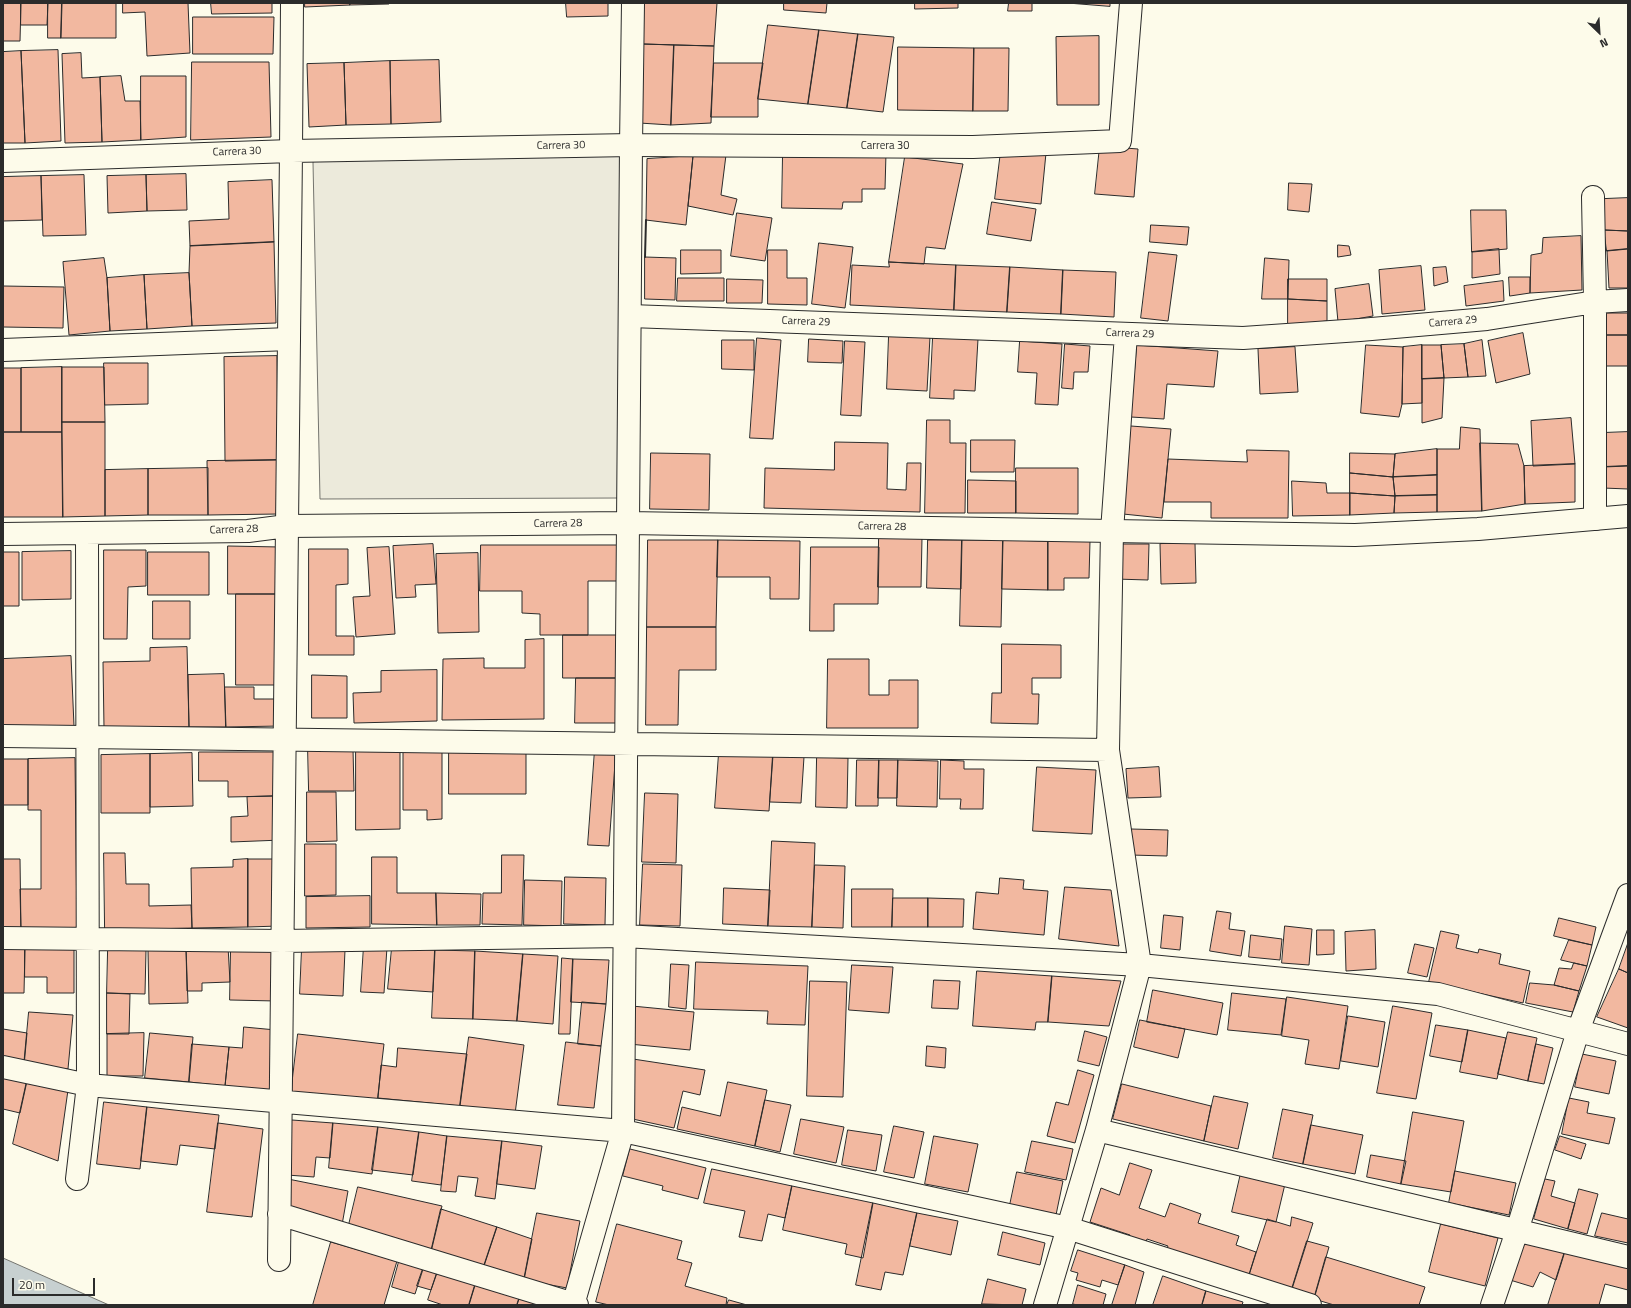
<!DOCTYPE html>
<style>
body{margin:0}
#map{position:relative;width:1631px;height:1308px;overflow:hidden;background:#fdfbea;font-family:"Titillium Web",sans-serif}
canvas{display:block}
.frame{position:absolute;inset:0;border:4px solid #2b2b2b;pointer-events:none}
.north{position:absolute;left:1579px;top:12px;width:40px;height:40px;-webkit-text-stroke:3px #fdfbea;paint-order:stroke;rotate:155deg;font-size:11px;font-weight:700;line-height:16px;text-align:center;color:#2b2b2b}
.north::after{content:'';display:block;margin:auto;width:14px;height:18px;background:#2b2b2b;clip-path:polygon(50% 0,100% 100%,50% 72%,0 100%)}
.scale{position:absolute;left:12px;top:1278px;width:83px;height:18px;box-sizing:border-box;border:2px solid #2b2b2b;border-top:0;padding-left:5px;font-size:12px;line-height:14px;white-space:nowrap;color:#2b2b2b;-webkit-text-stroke:3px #fdfbea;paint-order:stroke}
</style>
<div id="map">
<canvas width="1631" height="1308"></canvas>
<div class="frame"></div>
<div class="north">N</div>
<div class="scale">20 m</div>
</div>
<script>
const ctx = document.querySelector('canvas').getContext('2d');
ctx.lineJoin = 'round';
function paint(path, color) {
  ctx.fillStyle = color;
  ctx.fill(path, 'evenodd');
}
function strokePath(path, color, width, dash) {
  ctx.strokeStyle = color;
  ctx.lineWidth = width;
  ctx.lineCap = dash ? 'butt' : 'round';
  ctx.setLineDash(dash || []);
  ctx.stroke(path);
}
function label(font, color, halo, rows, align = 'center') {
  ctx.font = font + ' "Titillium Web",sans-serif';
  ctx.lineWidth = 3;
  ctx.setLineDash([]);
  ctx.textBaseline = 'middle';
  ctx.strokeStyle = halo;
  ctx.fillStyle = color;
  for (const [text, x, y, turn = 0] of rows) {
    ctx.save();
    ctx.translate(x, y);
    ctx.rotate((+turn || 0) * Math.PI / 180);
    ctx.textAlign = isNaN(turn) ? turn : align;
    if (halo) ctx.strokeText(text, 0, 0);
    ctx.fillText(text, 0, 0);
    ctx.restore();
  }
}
const parking = new Path2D(`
 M622,151L618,498L320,499L313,162Z`);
paint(parking, '#eceadb');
strokePath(parking, '#74746e', 1);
const water = new Path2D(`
 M3,1258L109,1305H3Z`);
paint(water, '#c7d0d0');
strokePath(water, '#74746e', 1);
const building = new Path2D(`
 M3,3H21L20,41H3Z
 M21,3H48L47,25H21Z
 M48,3H62L61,38H48Z
 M62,3H116V38H61Z
 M123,3H188L190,53L147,56L145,12L123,13Z
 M211,3H272V13L212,14Z
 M305,3H350V5L305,7Z
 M350,3H389V4L350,5Z
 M566,3H608V16L567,17Z
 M644,3H717L714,46L643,44Z
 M784,3H827L826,13L784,10Z
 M915,3H958V8L915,9Z
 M1009,3H1032V11H1008Z
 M1068,3H1110V6Z
 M193,17H274L273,54H193Z
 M768,25L819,30L808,104L758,99Z
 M819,30L858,34L847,108L808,104Z
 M858,34L894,37L883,112L847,108Z
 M1099,36V105H1057L1056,37Z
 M643,44L674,45L671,125L639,123Z
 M674,45L714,46L711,123L671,125Z
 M898,47L974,48L973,111L898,110Z
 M974,48H1009L1008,111H973Z
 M58,50L61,141L25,143L21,51Z
 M21,51L25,143H3V52Z
 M81,53L82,78L100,77L102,142L65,143L62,54Z
 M439,60L441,122L391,124L390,61Z
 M390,61L391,124L346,125L344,63Z
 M192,62H269L271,137L191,140Z
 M344,63L346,125L309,127L307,64Z
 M714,63H763L758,99V117H711Z
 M121,76L125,101H140L141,140L102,142L100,77Z
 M141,76H186V137L141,140Z
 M1100,146L1138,149L1134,197L1095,194Z
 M1001,151L1046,153L1041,204L995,199Z
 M783,152L886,153L885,189H862V202H843L842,209L782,208Z
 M726,155L721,195L737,199L733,215L688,206L693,156Z
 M693,156L686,225L646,220L647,159Z
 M905,157L963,164L945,249L926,247L924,264L889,262Z
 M186,174L187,210L147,211L146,175Z
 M84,175L86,235L43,236L41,176Z
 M146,175L147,211L108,213L107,176Z
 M41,176L42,220L3,221V177Z
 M272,180L274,242L190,246L189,221L229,219L228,182Z
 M1289,183L1312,184L1309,212L1288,210Z
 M1628,198V231L1604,230V199Z
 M992,202L1036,209L1031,241L987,234Z
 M1471,210H1506L1507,249L1472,252Z
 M737,213L772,218L765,261L731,256Z
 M1151,225L1189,227L1187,245L1150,242Z
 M1604,230L1628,231V249L1607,251Z
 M1581,236L1582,290L1530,293L1531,255L1542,253L1543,238Z
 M274,242L276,323L192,326L189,273L190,246Z
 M819,243L853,247L845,308L812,304Z
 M1338,245L1349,246L1351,255L1338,257Z
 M1499,249L1500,274L1472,278V252Z
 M1628,249V288H1609L1607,251Z
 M681,250H721V273L681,274Z
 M768,250H787V278H807V305L768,304Z
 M1149,252L1177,255L1168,321L1141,318Z
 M645,257L676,258L675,300L645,299Z
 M104,258L107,278L110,331L69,335L63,262Z
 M1265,258L1289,260L1288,299H1262Z
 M889,262L956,265L954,310L850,305L852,265L889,267Z
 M956,265L1010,267L1007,312L954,310Z
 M1421,266L1425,310L1382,314L1379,270Z
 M1010,267L1063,270L1061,314L1007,312Z
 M1446,267L1448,282L1434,286L1433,268Z
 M1063,270L1116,272L1114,317L1061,314Z
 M189,273L192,326L147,329L144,275Z
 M144,275L147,329L110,331L107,278Z
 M1509,277H1530V293L1510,296Z
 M678,278H724V301H677Z
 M727,279L763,280L762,303H727Z
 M1288,279H1327V301L1288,299Z
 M1503,281L1504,301L1466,306L1464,286Z
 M1369,284L1373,316L1338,322L1335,289Z
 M3,286L64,287L63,328L3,327Z
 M1288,299L1327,301V321L1288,325Z
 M1602,313H1628V335H1605Z
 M1523,333L1530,374L1496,383L1488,341Z
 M889,335L930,337L927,391L887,389Z
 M1605,335H1628V366H1605Z
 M933,337L978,339L975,391L954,390V399L930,398Z
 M757,338L781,340L773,439L750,438Z
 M809,339L843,341L842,363L808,362Z
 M722,340H754V370L722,369Z
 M1482,340L1486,376L1468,377L1464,344Z
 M845,341L865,342L861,416L841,415Z
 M1020,341L1062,344L1058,405L1035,404L1037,373L1018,372Z
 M1065,344L1090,346L1088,372H1074L1073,389L1062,388Z
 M1464,344L1468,377L1444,378L1441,345Z
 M1137,345L1218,351L1214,387L1167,384L1164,419L1131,417Z
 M1366,345L1403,347L1402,404L1399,417L1361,413Z
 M1422,345V403L1402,404L1403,347Z
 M1422,345H1441L1444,378L1422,379Z
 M1295,347L1298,392L1260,394L1258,349Z
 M277,356L278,460L225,461L224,357Z
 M104,363H148V404L105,405Z
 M62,367V432H21V368Z
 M62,367H104L105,422H62Z
 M3,368H21V432H3Z
 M1444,378L1442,418L1422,423V379Z
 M1571,418L1575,464L1533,466L1531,421Z
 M927,420H950V443H966L965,513H925Z
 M62,422H105V516L63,517Z
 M1131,426L1171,429L1162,518L1123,514Z
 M1461,427L1480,429L1482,511L1437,512V449H1459Z
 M3,432H62L63,517H3V520Z
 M1628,432V466L1603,467L1602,433Z
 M971,440H1015L1014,472H971Z
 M835,442L888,443L887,489L906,490L907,463H921L920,512L764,508L765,468L834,470Z
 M1480,443L1518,444L1524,466L1525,504L1482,511Z
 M1437,449V475L1393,477L1395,454Z
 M1247,450L1289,451L1288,518H1211V502H1164L1168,459L1247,462Z
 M651,453L710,454L709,510L650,509Z
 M1350,453L1395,454L1393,477L1350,473Z
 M278,460V514L208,515L207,461Z
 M1575,464V502L1525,504L1524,466Z
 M1628,466V489L1603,488V467Z
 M208,468V515H148V469Z
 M1016,468H1078V514L1016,513Z
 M148,469V515L105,516V470Z
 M1350,473L1393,477L1395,496L1350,493Z
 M1437,475V495L1395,496L1393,477Z
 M968,480L1016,481V513H968Z
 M1292,481L1326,483L1327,493H1350V515L1293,516Z
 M1350,493L1395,496L1394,513L1350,515Z
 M1437,495V512L1394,513L1395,496Z
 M879,538H922L921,587H878Z
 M648,540H718L716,627H647Z
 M718,540L800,541L799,599H770V577H717Z
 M928,540H962L961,589L927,588Z
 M962,540H1003L1001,627L960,626Z
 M1003,540L1048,541V590L1002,589Z
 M1048,541H1090L1089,578H1064V590H1048Z
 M1195,543L1196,583L1161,584L1160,544Z
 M433,544L436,584L415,585L416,597L396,598L393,546Z
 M1115,544H1149L1148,580L1115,579Z
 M481,545H620L619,581H588V635H540V614L522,613V591H480Z
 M228,546L280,547V594H228Z
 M389,547L395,634L356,637L353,597L370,596L367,548Z
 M811,547H879L878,604H834V631H810Z
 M309,549H348V584L336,585V636H354V655H309Z
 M104,550H146V586L128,587L127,639H104Z
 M71,551V599L22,600V552Z
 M3,552H19V606H3Z
 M148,552H209V595H148Z
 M478,553L479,632L438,633L436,554Z
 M236,594H281L280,685H236Z
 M153,601H190V639H153Z
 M647,627H716V670H679L678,725H646Z
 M563,635H619L618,678H563Z
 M544,639V719L442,720L443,659L484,658V668H525V640Z
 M1002,644L1061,645V678H1032V694H1039L1038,724L991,723L992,693H1001Z
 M187,647L189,727L104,728L103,662L150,661V648Z
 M71,656L74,726L3,729V659Z
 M828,659H869V695H889V680H918V728H827Z
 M437,670V721L354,723L353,693L381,692V671Z
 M224,674L226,727H189L188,675Z
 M312,675L347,676V718H312Z
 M576,678H618V723H575Z
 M225,687H254V699H280V726L226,727Z
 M308,749H353L354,791H309Z
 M356,749H400V829L356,830Z
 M442,749V819L427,820V810H403V750Z
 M595,749L616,750L609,846L588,845Z
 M449,751H526V794H449Z
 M199,752H280V796L228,797V781H199Z
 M192,753L193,806L150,807V754Z
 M719,753L773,755L769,811L715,808Z
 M150,754V813H101V755Z
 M773,755L804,757L801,803L770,802Z
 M817,757L848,758L847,808L816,807Z
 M75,758L77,932L21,933L20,889H41V810H28V759Z
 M3,759H28V805H3Z
 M857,760H879L878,806H856Z
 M879,760H898L897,798H878Z
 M898,760L938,761L937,807L897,806Z
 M941,760L964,761V769H984L983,809H960L961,799H940Z
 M1037,767L1096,770L1092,834L1033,831Z
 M1159,767L1161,797L1128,798L1126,769Z
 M307,792H336L337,841L307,842Z
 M645,793L678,794L676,863L642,862Z
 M280,796L282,840L231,842V817L248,816L247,797Z
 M1131,829L1168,830L1167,856L1130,855Z
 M772,841L815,843L812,927L768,926Z
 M305,844H336V895L305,896Z
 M104,853H125L126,884H149V906L191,905L192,928L105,930Z
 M502,855H524L522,925L482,924L483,893H501Z
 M372,857H397V893H436L437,925L372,924Z
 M3,859H20L21,933H3Z
 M248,859V927L192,928L191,868L233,867V860Z
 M248,859H278L279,926L248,927Z
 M643,864L682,865L680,926L640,925Z
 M815,865L845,866L843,928L812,927Z
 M565,877L606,878L605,925L564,924Z
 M1000,878L1024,880L1023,889L1048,891L1044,935L973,929L976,892L998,894Z
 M525,880L562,881L561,926L524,925Z
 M1065,887L1111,890L1119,946L1059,939Z
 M724,888L770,890L768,926L723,924Z
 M852,889H893L892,927H852Z
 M436,893L481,894L480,925H437Z
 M370,896V927L306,928V897Z
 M893,898H928V927H892Z
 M928,898L964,899L963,927H928Z
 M1217,911L1231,913L1229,929L1245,931L1241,956L1210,951Z
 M1164,915L1183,917L1180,950L1161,948Z
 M1559,918L1596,927L1592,945L1554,936Z
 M1285,926L1312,929L1309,965L1282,963Z
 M1317,930H1334V954L1317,955Z
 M1375,930L1376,969L1346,971L1345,932Z
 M1441,931L1459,935L1456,948L1478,953L1479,949L1501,954L1499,964L1530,971L1523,1003L1429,982Z
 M1251,935L1282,939L1280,960L1249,957Z
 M1569,940L1592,945L1587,966L1561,960Z
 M1628,943V973L1619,969Z
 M1415,944L1434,948L1427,977L1408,973Z
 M364,945L387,947L384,993L361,992Z
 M228,946L230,982L202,983V991H187L186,948Z
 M231,947H277L276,1001L230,1000Z
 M186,948L188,1003L149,1004L148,949Z
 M302,948L345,950L343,996L300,994Z
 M392,948L435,950L433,992L388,989Z
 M3,949H25L24,993H3Z
 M25,949H74V993H47V977H25Z
 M108,950H146L145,994L107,993Z
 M435,950L475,951L473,1019L432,1018Z
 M475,951L523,954L517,1021L473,1019Z
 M523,954L558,956L553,1024L517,1021Z
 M562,958L573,959L570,1034H559Z
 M573,959L609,960L606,1004L571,1002Z
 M696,962L808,966L805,1025L767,1024L768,1011L694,1009Z
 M1574,963L1587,966L1579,991L1554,985L1559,968L1571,969Z
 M671,964L689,965L686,1009L669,1007Z
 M852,965L893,967L889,1013L849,1010Z
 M1619,969L1628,973V1028L1597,1017Z
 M977,971L1052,976L1048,1022H1036L1035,1030L973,1026Z
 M1052,976L1121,981L1109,1026L1048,1022Z
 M934,980L960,981L958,1009L932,1008Z
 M810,981L847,982L843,1097L807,1096Z
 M1530,983L1554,985L1579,991L1573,1012L1526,1003Z
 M1153,990L1223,1003L1217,1035L1147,1022Z
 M107,993L130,994L129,1034H107Z
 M1232,993L1286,999L1281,1035L1228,1030Z
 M1287,997L1348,1006L1339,1069L1305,1064L1309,1040L1282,1036Z
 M582,1002L606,1004L601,1046L578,1044Z
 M632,1006L694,1012L690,1050L629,1044Z
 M1393,1006L1432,1013L1416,1099L1377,1093Z
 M29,1012L73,1015L68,1069L24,1066Z
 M1348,1016L1385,1022L1378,1067L1341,1061Z
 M1140,1020L1185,1029L1178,1058L1134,1047Z
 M1436,1025L1468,1030L1462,1062L1430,1056Z
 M244,1027L276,1030L271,1090L225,1086L229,1047L242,1048Z
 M3,1029L27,1033L24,1066L3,1062Z
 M1468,1030L1506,1038L1497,1079L1460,1072Z
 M1085,1031L1107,1037L1099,1066L1078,1061Z
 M1508,1032L1537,1038L1528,1081L1498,1074Z
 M144,1033L143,1076H107V1034Z
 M150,1033L193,1037L189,1082L145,1078Z
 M298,1034L384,1044L377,1103L291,1094Z
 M469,1037L524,1045L515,1114L460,1106Z
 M566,1042L601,1046L594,1108L558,1105Z
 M192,1044L229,1047L225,1086L189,1082Z
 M1536,1044L1553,1048L1544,1084L1528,1081Z
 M927,1046L946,1048L945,1068L926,1066Z
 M398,1048L467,1054L460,1106L378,1098L381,1065L396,1067Z
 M1582,1054L1616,1061L1609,1094L1575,1087Z
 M633,1059L705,1070L700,1095L683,1091L674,1128L628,1118Z
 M1078,1070L1094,1075L1075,1143L1047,1136L1056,1102L1068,1105Z
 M3,1075L27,1081L20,1113L3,1109Z
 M27,1081L68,1090L58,1161L13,1144Z
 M728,1082L767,1090L755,1146L677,1129L682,1107L720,1116Z
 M1122,1084L1211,1106L1204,1141L1113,1119Z
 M1214,1096L1248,1103L1238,1149L1204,1141Z
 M1569,1098L1589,1102L1587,1113L1615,1118L1609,1144L1562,1134Z
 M765,1100L791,1105L780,1152L755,1146Z
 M104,1102L147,1107L140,1169L97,1164Z
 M147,1107L219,1115L215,1149L180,1145L177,1165L141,1161Z
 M1283,1109L1313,1115L1303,1164L1273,1158Z
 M1413,1112L1464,1121L1451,1192L1401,1184Z
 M801,1119L844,1127L836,1163L794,1154Z
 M292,1120L333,1123L330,1158L316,1157L314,1177L287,1175Z
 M218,1123L263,1129L252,1217L207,1212Z
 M333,1123L378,1127L372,1174L329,1168Z
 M1311,1125L1363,1135L1355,1174L1303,1164Z
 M894,1126L924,1132L914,1178L884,1172Z
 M378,1127L419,1132L413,1175L372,1170Z
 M848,1130L882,1135L876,1171L842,1165Z
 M419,1132L447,1136L441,1185L412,1181Z
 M447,1136L502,1141L495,1199L475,1196L478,1178L458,1176L456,1192L441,1191Z
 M934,1136L978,1144L968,1192L925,1184Z
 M1560,1136L1586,1144L1581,1159L1555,1150Z
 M502,1141L542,1146L535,1189L497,1184Z
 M1032,1141L1073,1149L1066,1180L1025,1172Z
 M630,1149L706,1168L698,1199L662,1190L663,1186L623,1176Z
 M1371,1155L1406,1161L1401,1184L1367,1177Z
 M1130,1163L1152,1170L1139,1208L1165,1217L1170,1203L1201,1214L1198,1223L1239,1236L1236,1245L1256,1252L1248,1278L1166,1251L1168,1246L1147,1239L1145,1244L1129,1238L1130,1235L1090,1222L1101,1188L1119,1195Z
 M712,1169L792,1186L785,1218L768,1214L762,1241L739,1237L745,1211L704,1203Z
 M1455,1171L1516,1183L1509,1215L1449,1203Z
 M1017,1172L1063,1181L1056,1215L1010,1205Z
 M1241,1173L1285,1184L1276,1222L1232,1212Z
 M288,1179L348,1191L342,1225L281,1213Z
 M1545,1179L1555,1181L1551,1196L1575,1203L1568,1229L1534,1219Z
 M792,1186L873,1203L863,1258L845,1254L847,1244L783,1230Z
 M358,1187L442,1206L431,1252L347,1233Z
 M1579,1189L1598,1194L1587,1234L1568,1229Z
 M873,1203L917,1213L903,1275L885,1272L881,1290L856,1285Z
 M441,1209L497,1227L484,1266L431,1252Z
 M537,1213L580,1221L567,1288L524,1280Z
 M917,1213L958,1221L951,1255L910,1246Z
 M1602,1213L1628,1219V1243L1595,1236Z
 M1292,1217L1313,1223L1291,1292L1248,1278L1267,1219L1290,1226Z
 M617,1224L682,1241L677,1259L692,1263L685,1286L727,1298L726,1305H609L596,1302Z
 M1441,1224L1498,1238L1485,1286L1429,1272Z
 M497,1227L532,1239L524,1280L484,1266Z
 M1003,1232L1045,1243L1040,1265L998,1255Z
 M1528,1236L1566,1248L1556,1280L1540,1272L1533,1287L1510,1280Z
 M1307,1241L1329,1247L1314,1299L1291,1292Z
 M331,1242L397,1261L384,1305H313Z
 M1566,1248L1628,1266V1290L1605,1284L1599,1305H1548Z
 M1078,1250L1125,1265L1118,1285L1102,1280L1100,1287L1076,1280L1078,1273L1071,1271Z
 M1326,1257L1425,1287L1419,1305H1334L1314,1299Z
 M400,1258L424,1266L415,1294L392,1287Z
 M1125,1265L1144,1272L1135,1305H1112Z
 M424,1266L438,1270L431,1290L417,1286Z
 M438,1270L476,1282L469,1305H443L428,1300Z
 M1163,1276L1206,1291L1202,1305H1153Z
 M988,1279L1026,1289L1022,1305L982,1304Z
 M476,1282L520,1296L517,1305H469Z
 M1078,1285L1106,1294L1103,1305H1077L1073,1304Z
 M1206,1291L1243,1302L1242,1305H1202Z
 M520,1296L545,1305H517Z
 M729,1300L747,1305H727Z`);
paint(building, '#f2b8a0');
strokePath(building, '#2b2b2b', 1);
const minor = new Path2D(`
 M633,3L631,145L973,147L1120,141L1131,3
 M291,151L292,3
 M1593,197L1595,302V519
 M630,316L1243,338L1360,330L1487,319L1595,302L1628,300
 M3,350L289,339
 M3,534L248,531L287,526L279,1260
 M3,736L1108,750
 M3,938L282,941L624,936L1140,965L1438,994L1628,1044
 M3,1067L88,1085L623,1131L1068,1228L1310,1305
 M1097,1130L1628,1257
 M77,1179L88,1085L87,533
 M279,1214L577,1305
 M573,1305L623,1131L628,523
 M1045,1305L1097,1130L1140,965L1108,750L1112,531L1126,334
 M1492,1305L1517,1231L1578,1031L1628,895`);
const major = new Path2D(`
 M291,151L287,526L628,523L1355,535L1478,529L1628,516
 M3,161L291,151L631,145L628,523`);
strokePath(minor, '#2b2b2b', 24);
strokePath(major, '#2b2b2b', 24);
strokePath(minor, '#fdfbea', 22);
strokePath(major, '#fdfbea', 22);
strokePath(new Path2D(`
 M645,257L646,220`), '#2b2b2b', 2);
label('11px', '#2b2b2b', '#fdfbea', [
 ["Carrera 30",561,146,-1],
 ["Carrera 30",885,146],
 ["Carrera 30",237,152,-2],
 ["Carrera 29",806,322,2],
 ["Carrera 29",1453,322,-5],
 ["Carrera 29",1130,334,2],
 ["Carrera 28",558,524,-1],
 ["Carrera 28",882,527,1],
 ["Carrera 28",234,530,-2]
]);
</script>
